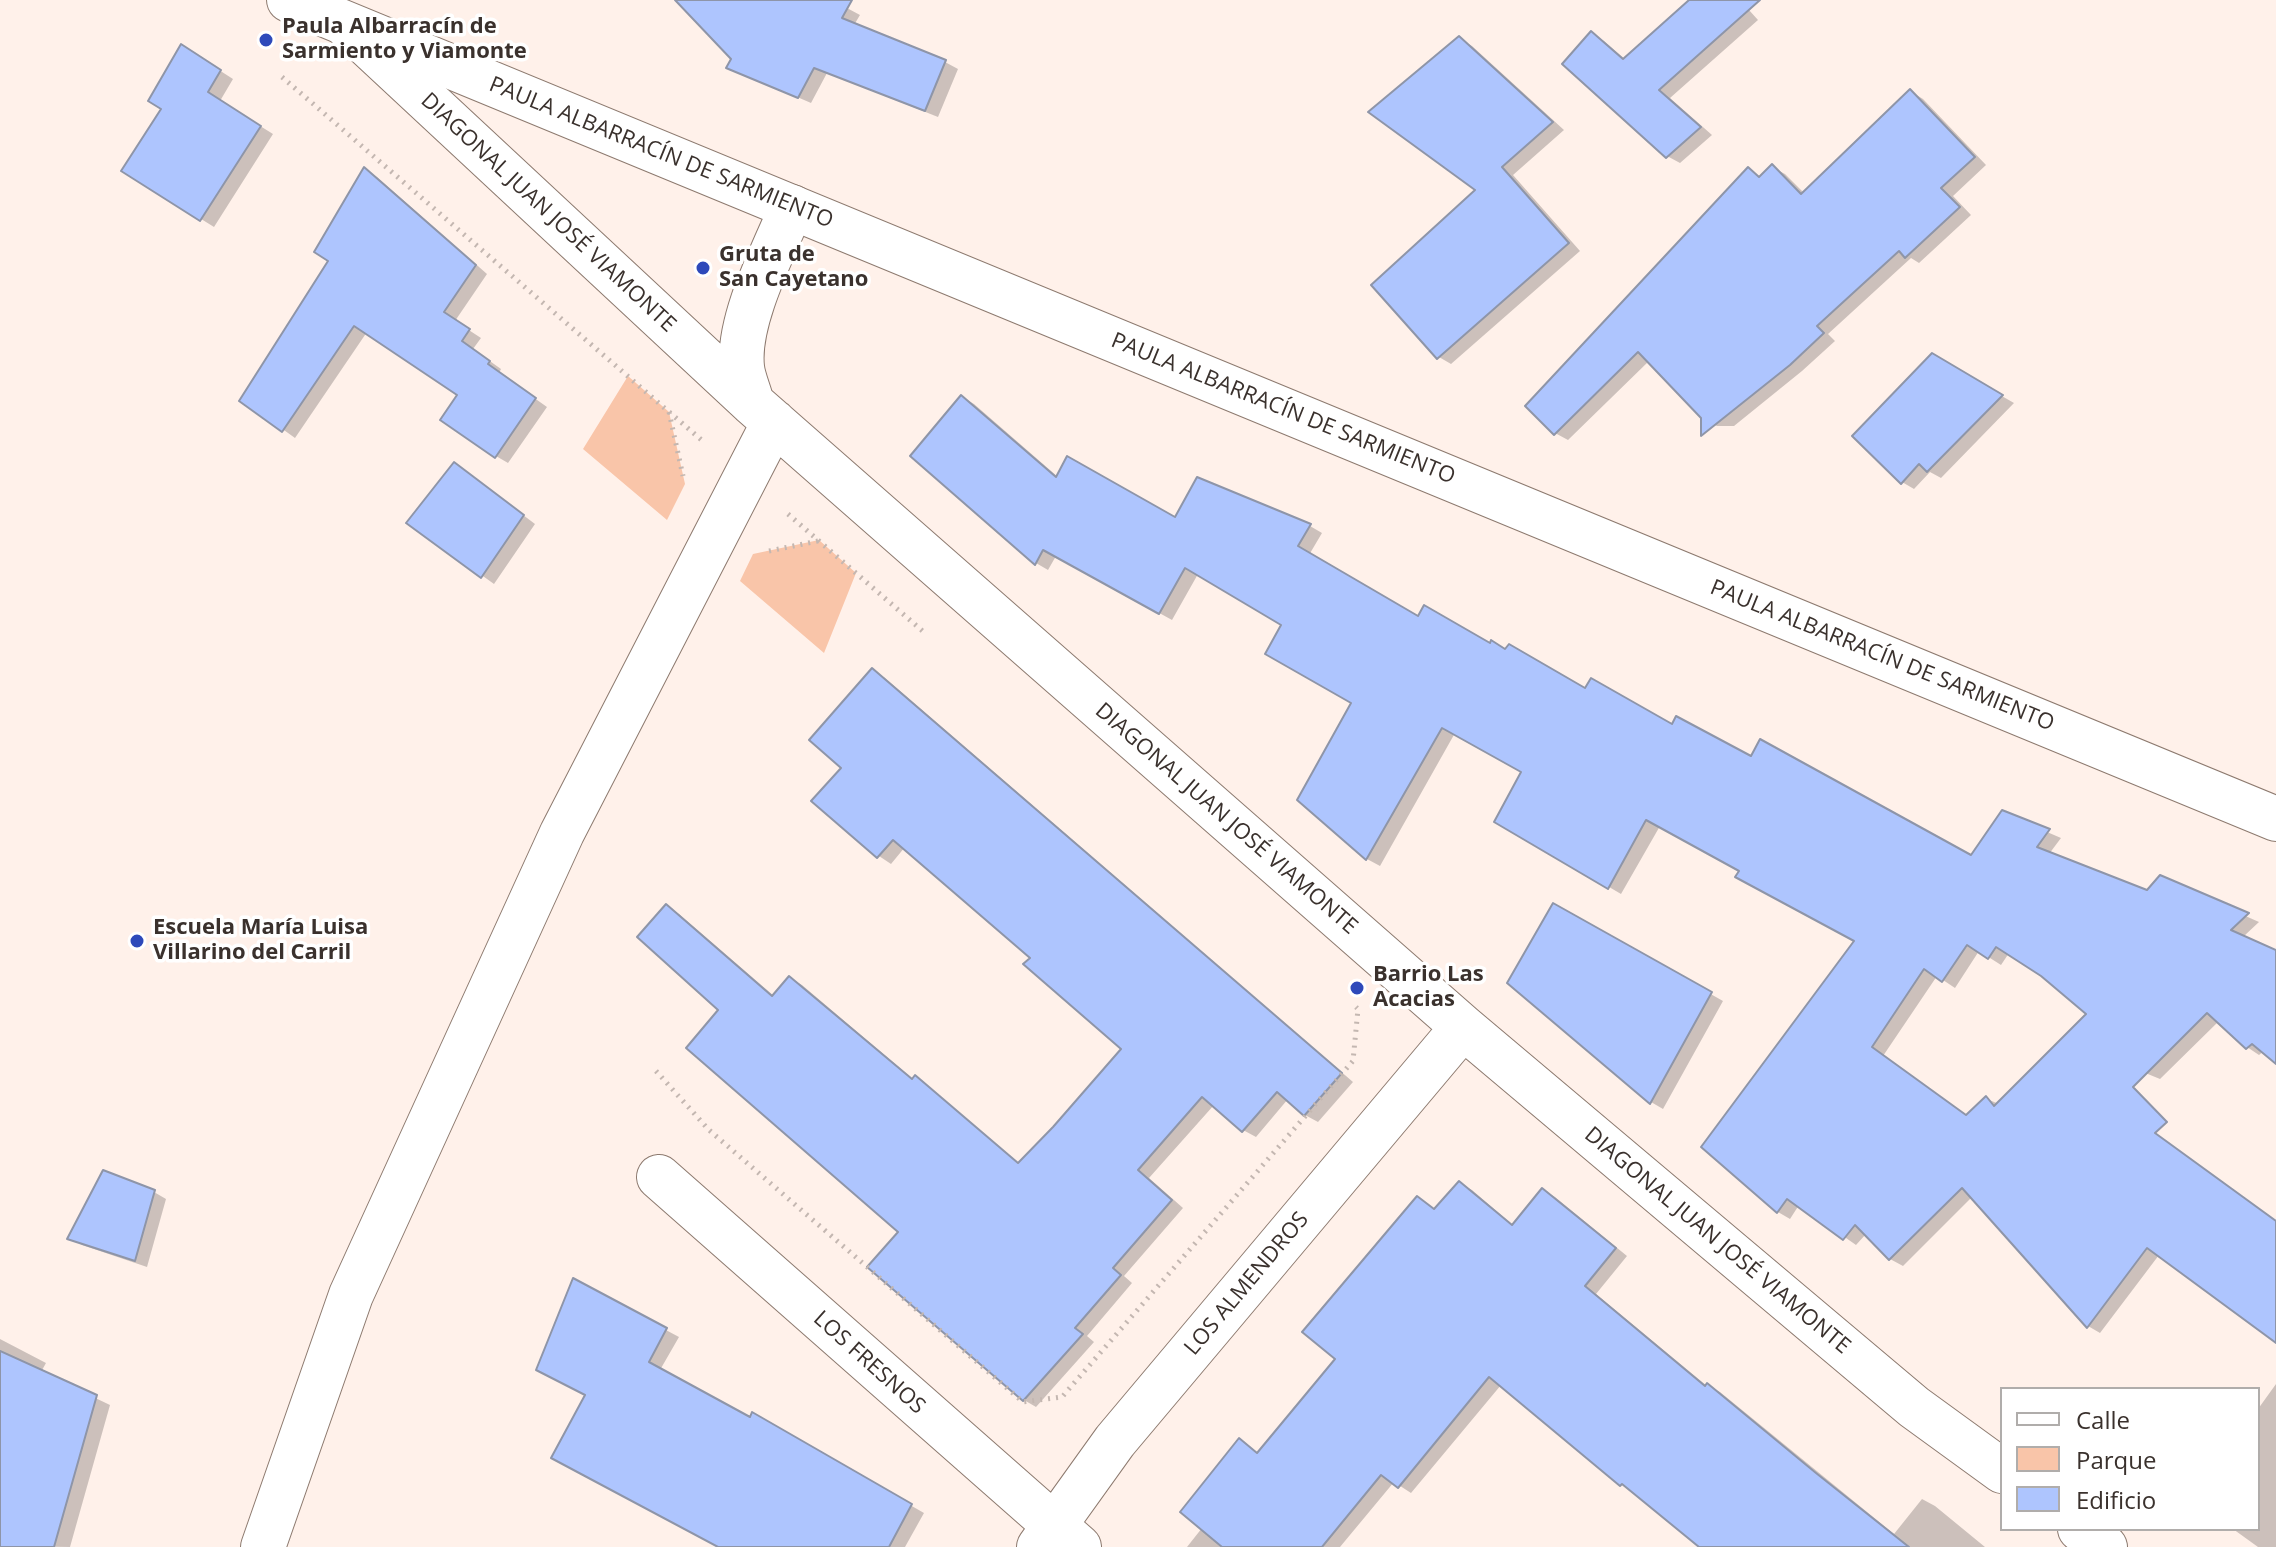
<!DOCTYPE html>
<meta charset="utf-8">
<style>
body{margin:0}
#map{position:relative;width:2276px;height:1547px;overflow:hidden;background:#fff1ea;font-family:"Open Sans",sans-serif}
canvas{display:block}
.legend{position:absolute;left:2000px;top:1387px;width:260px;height:144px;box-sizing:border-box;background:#fff;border:2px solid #b0adab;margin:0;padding:10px 14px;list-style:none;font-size:24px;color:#3a312d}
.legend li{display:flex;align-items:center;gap:16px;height:40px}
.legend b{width:40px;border:2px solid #b0adab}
</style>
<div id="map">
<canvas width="2276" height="1547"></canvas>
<ul class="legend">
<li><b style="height:10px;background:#fff"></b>Calle</li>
<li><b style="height:22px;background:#f9c5a9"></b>Parque</li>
<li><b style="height:22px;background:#aec5fe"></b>Edificio</li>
</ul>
</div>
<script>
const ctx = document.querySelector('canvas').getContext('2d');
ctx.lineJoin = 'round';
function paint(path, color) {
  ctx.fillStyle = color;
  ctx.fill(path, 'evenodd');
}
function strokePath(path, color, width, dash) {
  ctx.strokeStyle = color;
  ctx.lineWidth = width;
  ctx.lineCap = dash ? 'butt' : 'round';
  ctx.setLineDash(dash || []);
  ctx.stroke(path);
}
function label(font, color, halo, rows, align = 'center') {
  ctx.font = font + ' "Open Sans",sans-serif';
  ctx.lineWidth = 7;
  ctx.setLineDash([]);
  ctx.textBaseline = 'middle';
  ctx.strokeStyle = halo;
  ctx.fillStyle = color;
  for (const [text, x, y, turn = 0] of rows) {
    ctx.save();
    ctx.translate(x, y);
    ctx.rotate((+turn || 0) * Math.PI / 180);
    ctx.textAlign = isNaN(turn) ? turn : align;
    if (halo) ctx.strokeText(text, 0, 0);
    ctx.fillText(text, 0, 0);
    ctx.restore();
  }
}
paint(new Path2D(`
 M628,376L669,412L685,484L667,520L583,449Z
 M819,540L856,573L824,653L740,581L753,554Z`), '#f9c5a9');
paint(new Path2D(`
 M678,0H832L860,15L854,25L945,62L958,69L938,117L827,73L811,103L728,67L733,58Z
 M1692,0H1740L1758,20L1670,98L1712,135L1680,163L1667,156L1592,34L1604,41L1626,60Z
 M1459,39L1472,46L1564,130L1513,175L1580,251L1451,364L1439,357L1478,190Z
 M194,54L233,79L220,101L273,134L214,227L124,171Z
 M1910,91L1923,99L1986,165L1953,196L1971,215L1919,263L1911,258L1828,334L1835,341L1802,371L1734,426H1717L1704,419L1649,361L1568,440L1555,433L1748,170L1761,177L1772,167L1785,174L1804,193Z
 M364,170L377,177L487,274L455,321L481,338L473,349L501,369L499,373L547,407L508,463L496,456L460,395L367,332L295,438L242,400L330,260Z
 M1932,356L2014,403L1941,478L1930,472L1914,489L1902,482Z
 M962,397L974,404L1058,477L1176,519L1310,526L1322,533L1309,555L1419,619L1491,646L1586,691L1752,759L1972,857L2003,813L2061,838L2049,854L2148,893L2160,878L2259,922L2243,937L2276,952V1061L2264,1051L2259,1055L2247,1047L2219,1021L2160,1079L2077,1045L2089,1014L2043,974L2009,953L2001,965L1979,951L1955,988L1937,976L1883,1056L1968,1116L1987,1099L2276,1221V1341L2159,1255L2100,1333L2088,1326L1972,1197L1903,1266L1890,1259L1866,1234L1856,1245L1799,1205L1790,1219L1778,1212L1704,1146L1857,940L1741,870L1660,826L1621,894L1497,821L1524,772L1455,733L1380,866L1367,859L1299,799L1353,702L1283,624L1198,574L1172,620L1056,556L1048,570L1036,563L913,455Z
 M466,472L535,524L494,584L409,523Z
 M873,670L885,678L1353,1082L1318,1122L1305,1115L1288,1099L1256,1137L1243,1130L1214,1105L1149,1178L1183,1208L1124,1276L1132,1283L1087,1336L1094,1342L1036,1407L1024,1400L901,1232L721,1010L666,907L679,914L774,996L790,978L802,985L914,1080L915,1078L927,1085L1022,1166L1124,1049L1033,958L905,847L891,864L879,856L814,801L844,768Z
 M1553,905L1723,1001L1663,1109L1651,1102L1510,982Z
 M1459,1183L1472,1190L1514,1226L1543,1190L1555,1197L1627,1256L1596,1294L1707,1386L1720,1392L1894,1534L1922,1499L1935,1506L1985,1547H1707L1622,1484L1501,1385L1411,1493L1394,1482L1340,1547H1187L1202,1528L1239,1441L1259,1454L1338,1359L1417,1198L1436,1210Z
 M154,1192L166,1199L147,1267L82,1245L70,1238Z
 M574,1281L679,1337L660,1370L750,1420L753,1415L924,1513L905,1547H721L587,1395Z
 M0,1339L46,1363L41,1372L110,1405L70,1547L0,1546Z
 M2276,1384V1547H2258L2233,1529H2258V1409Z`), '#0003');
const building = new Path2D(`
 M675,0H852L842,18L946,60L925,111L814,68L798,98L726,68L731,59Z
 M1689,0H1760L1659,90L1701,127L1666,158L1562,64L1591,31L1623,59Z
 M1459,36L1553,122L1502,167L1569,243L1437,359L1371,285L1475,190L1368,112Z
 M181,44L221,70L208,92L261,126L200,221L121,171L161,109L148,101Z
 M1910,89L1975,157L1941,188L1960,207L1905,258L1899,251L1817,326L1824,333L1790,365L1701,436V418L1638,352L1554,435L1525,406L1748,167L1759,177L1772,164L1801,194Z
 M364,167L476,265L444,312L470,329L462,341L490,361L488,364L536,398L495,458L440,420L457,395L354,326L282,432L239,401L328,261L314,252Z
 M1932,353L2003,395L1927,472L1919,464L1901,484L1852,436Z
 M961,395L1056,477L1067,456L1175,517L1197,477L1311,524L1298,546L1418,616L1424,605L1490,643L1491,640L1505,649L1509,644L1585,688L1591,678L1672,724L1676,716L1751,756L1760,739L1971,855L2002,810L2050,829L2037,847L2147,890L2160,875L2249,913L2231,930L2276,950V1064L2252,1044L2246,1049L2207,1013L2133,1087L2167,1122L2155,1133L2276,1221V1343L2147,1248L2087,1328L1962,1188L1889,1260L1855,1225L1843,1240L1787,1199L1777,1213L1701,1147L1854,941L1735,877L1739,871L1646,820L1608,889L1494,822L1521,772L1442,728L1366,860L1297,800L1351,703L1265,654L1281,625L1185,568L1159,614L1043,550L1035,565L910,456ZM1967,945L1988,959L1996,947L2041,976L2086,1014L1994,1106L1986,1096L1966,1115L1872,1047L1924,969L1942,982Z
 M454,462L524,515L481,578L406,523Z
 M872,668L1342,1073L1304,1116L1277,1092L1242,1132L1202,1097L1138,1170L1172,1200L1113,1268L1121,1275L1075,1328L1083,1334L1023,1401L867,1267L898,1232L686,1048L718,1010L637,937L666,904L772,996L789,976L912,1079L915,1075L1018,1163L1053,1127L1121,1049L1023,964L1030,958L893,840L877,858L811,801L841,768L809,740Z
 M1553,903L1712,992L1650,1104L1507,983Z
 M103,1170L155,1190L135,1261L67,1239Z
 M1459,1181L1512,1225L1542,1188L1616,1248L1585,1286L1705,1386L1707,1383L1816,1473L1909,1547H1699L1622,1484L1620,1486L1489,1377L1398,1488L1381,1475L1322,1547H1222L1180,1512L1239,1438L1257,1453L1335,1359L1302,1332L1417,1196L1434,1209Z
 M573,1278L667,1328L649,1362L750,1417L752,1412L912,1504L889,1547H718L551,1458L585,1395L536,1370Z
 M0,1351L97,1395L54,1547H0Z`);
paint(building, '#aec5fe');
strokePath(building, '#8e95a8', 2);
const minor = new Path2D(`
 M346,25L752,403L1463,1027L1914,1407L2002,1471
 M752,403C749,391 743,378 742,367C737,320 774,250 792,207
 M659,1177L1079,1547
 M2080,1529L2105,1547
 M263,1547L351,1295L562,833L774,422
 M1039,1547L1115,1441L1463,1027`);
const major = new Path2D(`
 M289,0L2276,819`);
strokePath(minor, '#8d7a6f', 46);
strokePath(major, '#8d7a6f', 46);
strokePath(new Path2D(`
 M282,77L705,443
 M669,412L683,476
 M788,514L926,634
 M769,551L818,541
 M656,1071L709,1130L1023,1402L1062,1397L1353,1061L1358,1009L1356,1007`), '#c4b7b1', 5, [2, 6]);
strokePath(minor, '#fff', 44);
strokePath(major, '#fff', 44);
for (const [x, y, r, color] of [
 [266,40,8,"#2e49ba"],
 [703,268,8,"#2e49ba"],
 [137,941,8,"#2e49ba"],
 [1357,988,8,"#2e49ba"]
]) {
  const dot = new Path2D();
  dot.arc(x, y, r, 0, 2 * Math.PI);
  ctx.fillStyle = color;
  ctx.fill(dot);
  strokePath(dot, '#fff', 3);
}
label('bold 22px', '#3a312d', '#fff', [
 ["Paula Albarracín de",282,27],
 ["Sarmiento y Viamonte",282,52],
 ["Gruta de",719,255],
 ["San Cayetano",719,280],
 ["Escuela María Luisa",153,928],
 ["Villarino del Carril",153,953],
 ["Barrio Las",1373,975],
 ["Acacias",1373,1000]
], 'left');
label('22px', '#3a312d', '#fff', [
 ["PAULA ALBARRACÍN DE SARMIENTO",661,153,22],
 ["DIAGONAL JUAN JOSÉ VIAMONTE",548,213,43],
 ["PAULA ALBARRACÍN DE SARMIENTO",1283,409,22],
 ["PAULA ALBARRACÍN DE SARMIENTO",1882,656,22],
 ["DIAGONAL JUAN JOSÉ VIAMONTE",1226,819,41],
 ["DIAGONAL JUAN JOSÉ VIAMONTE",1717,1241,40],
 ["LOS ALMENDROS",1247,1284,-50],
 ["LOS FRESNOS",869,1363,42]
]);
</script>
